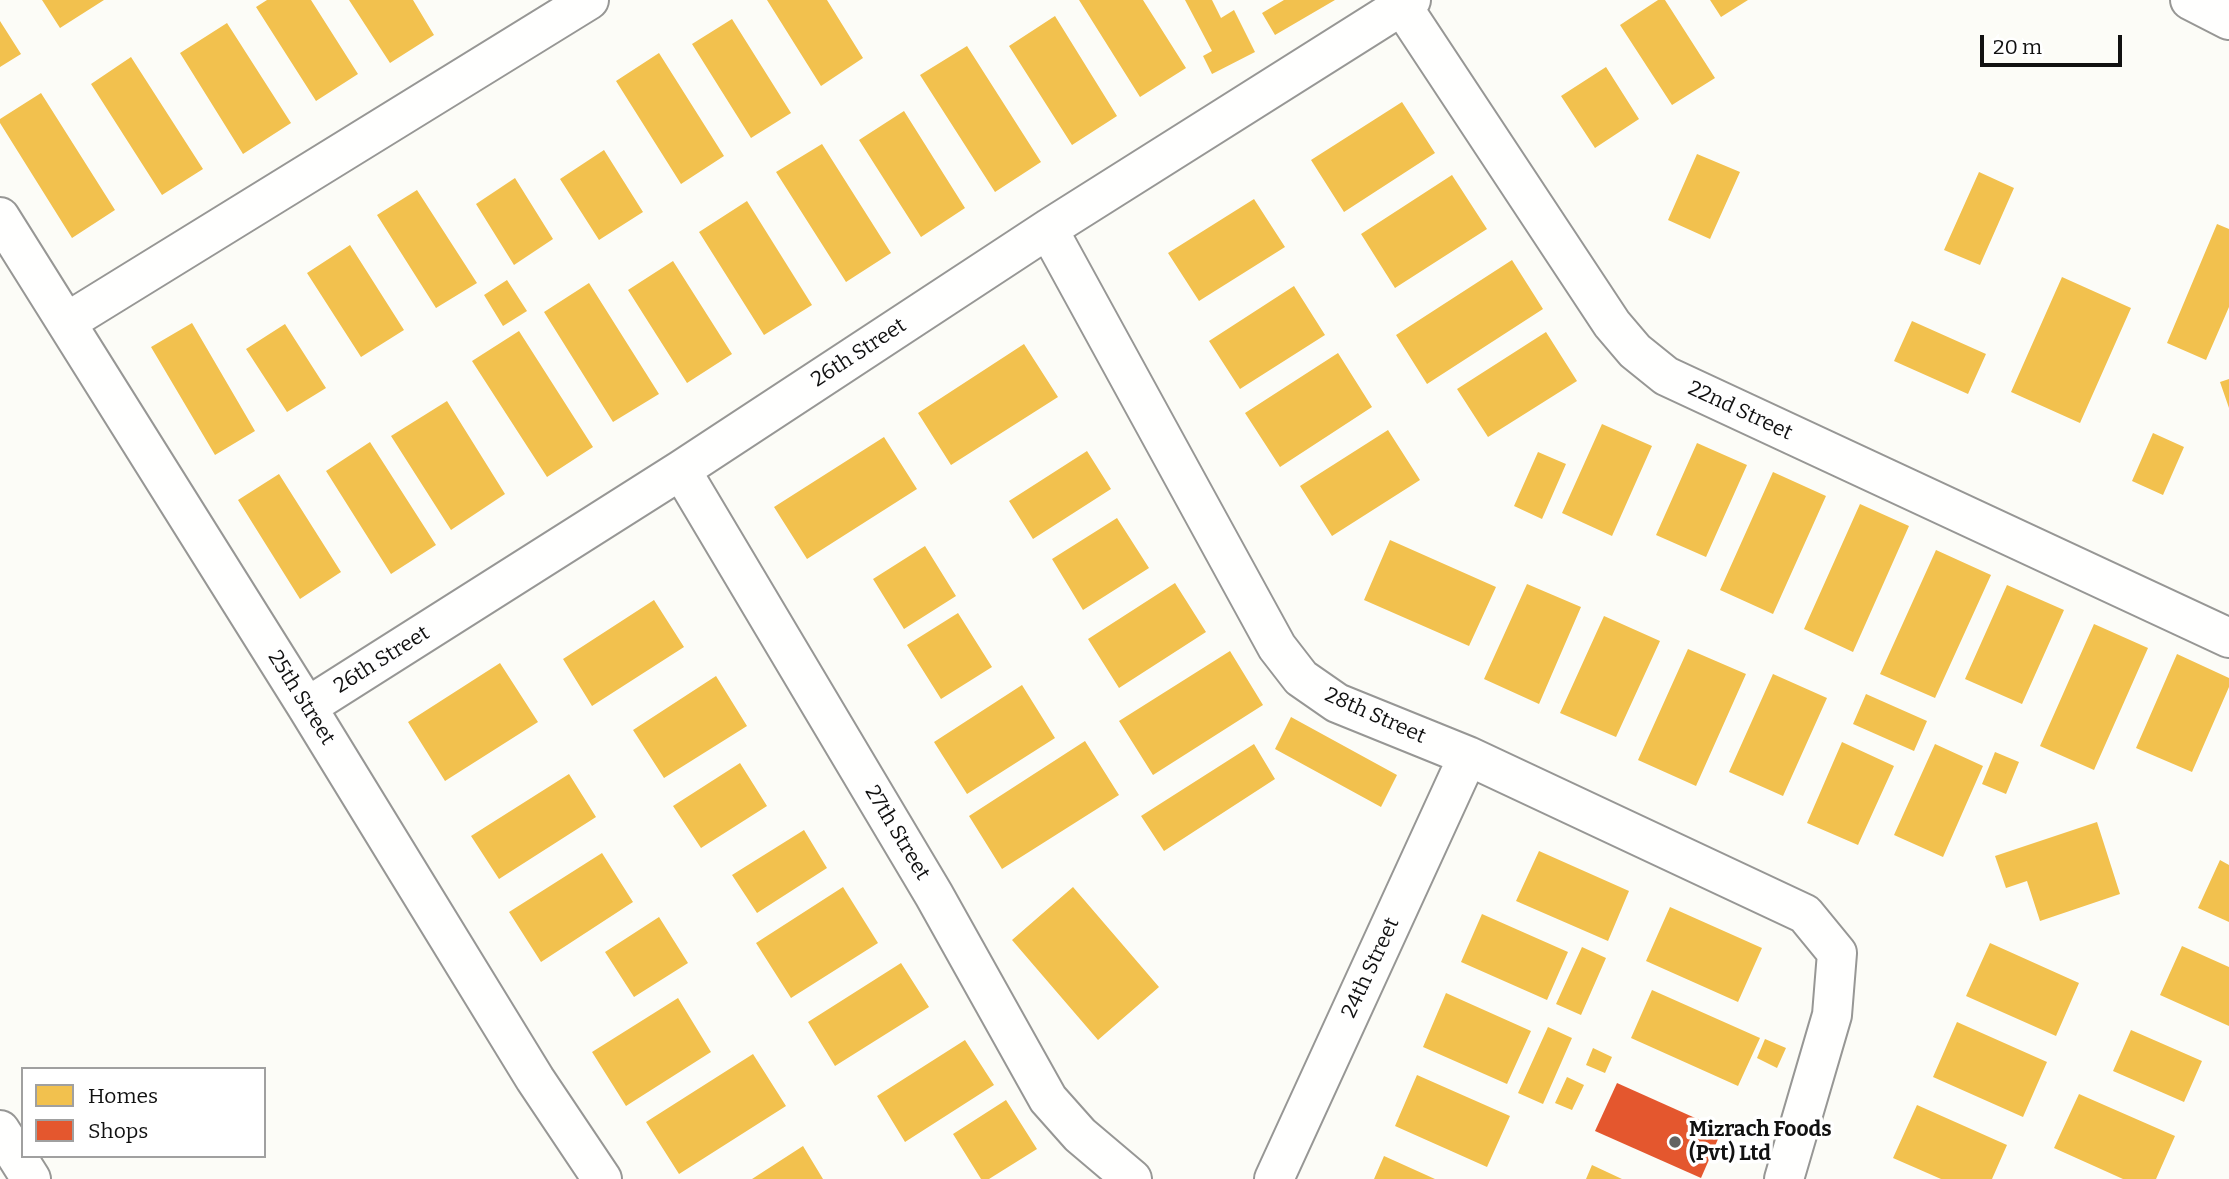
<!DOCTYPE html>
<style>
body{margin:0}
#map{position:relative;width:2229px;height:1179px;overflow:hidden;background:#fcfcf7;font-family:Bitter,serif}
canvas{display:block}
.legend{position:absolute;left:21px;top:1067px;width:245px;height:91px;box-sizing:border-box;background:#fff;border:2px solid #a0a0a0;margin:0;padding:9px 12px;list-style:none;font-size:21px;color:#111}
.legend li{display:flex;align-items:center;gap:14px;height:35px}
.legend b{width:35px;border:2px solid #a0a0a0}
.scale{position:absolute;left:1980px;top:35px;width:142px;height:32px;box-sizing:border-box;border:4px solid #111;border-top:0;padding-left:9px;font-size:21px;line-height:24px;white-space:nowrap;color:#111;-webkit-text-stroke:5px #fff;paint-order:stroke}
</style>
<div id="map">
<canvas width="2229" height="1179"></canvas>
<ul class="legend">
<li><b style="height:19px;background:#f2c14e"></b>Homes</li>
<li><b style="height:19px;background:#e4572e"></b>Shops</li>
</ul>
<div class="scale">20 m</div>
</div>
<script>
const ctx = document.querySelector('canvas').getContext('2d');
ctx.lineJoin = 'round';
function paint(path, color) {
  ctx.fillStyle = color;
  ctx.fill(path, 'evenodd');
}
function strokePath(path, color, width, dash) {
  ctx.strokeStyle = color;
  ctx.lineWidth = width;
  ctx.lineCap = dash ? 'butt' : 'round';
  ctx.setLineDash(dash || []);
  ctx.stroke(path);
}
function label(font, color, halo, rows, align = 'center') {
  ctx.font = font + ' Bitter,serif';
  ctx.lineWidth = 7;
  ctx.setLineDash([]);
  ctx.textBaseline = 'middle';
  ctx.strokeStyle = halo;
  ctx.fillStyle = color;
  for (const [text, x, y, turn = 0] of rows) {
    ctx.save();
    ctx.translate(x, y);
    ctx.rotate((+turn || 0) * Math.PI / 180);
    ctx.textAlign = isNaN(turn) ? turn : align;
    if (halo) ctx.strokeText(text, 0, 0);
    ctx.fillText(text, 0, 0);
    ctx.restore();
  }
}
paint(new Path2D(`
 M42,0H104L60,28Z
 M267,0H311L358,74L316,101L256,7Z
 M349,0H413L434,35L390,63Z
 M767,0H827L863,58L821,86Z
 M1079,0H1143L1186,68L1140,97Z
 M1185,0H1212L1221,18L1234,10L1255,52L1212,74L1203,56L1212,51Z
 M1284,0H1335L1275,35L1262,13Z
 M1658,0H1665L1715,78L1672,105L1620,25Z
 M1710,0H1748L1721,17Z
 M1055,16L1117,116L1072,145L1009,46Z
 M732,19L791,113L751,138L692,44Z
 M0,21L21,54L0,67Z
 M227,23L291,123L243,154L180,53Z
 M967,46L1041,162L995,192L920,75Z
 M659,53L724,156L681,184L616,81Z
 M131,57L203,169L162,195L91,84Z
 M1606,67L1639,119L1595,148L1561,96Z
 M41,93L115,210L72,238L0,123V119Z
 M1402,102L1435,153L1344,212L1311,160Z
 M904,111L965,208L921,237L859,140Z
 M822,144L891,253L846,282L776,172Z
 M604,150L643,212L599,240L560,179Z
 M1697,154L1740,172L1710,239L1668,220Z
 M1979,172L2014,188L1980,265L1944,250Z
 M1452,175L1487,229L1395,288L1361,234Z
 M515,178L553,239L514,265L476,204Z
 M417,190L477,283L436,308L377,215Z
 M1254,199L1285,247L1199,301L1168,253Z
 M747,201L812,305L764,335L699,232Z
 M2217,224L2229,229V307L2206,360L2167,343Z
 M350,245L404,330L361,357L307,273Z
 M1512,260L1543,309L1427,384L1396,335Z
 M673,261L732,354L687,383L628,290Z
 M2062,277L2131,308L2080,423L2011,392Z
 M507,280L527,311L503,326L484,295Z
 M589,283L659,394L613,422L544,312Z
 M1294,286L1325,335L1240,389L1209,341Z
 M1912,321L1986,354L1968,394L1894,361Z
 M192,323L255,431L215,455L151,347Z
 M285,324L326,388L287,412L246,349Z
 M519,331L593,447L547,477L472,361Z
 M1546,332L1577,381L1488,437L1457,389Z
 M1024,344L1058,397L951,465L918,413Z
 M1338,353L1372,407L1280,467L1245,413Z
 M2229,379V408L2220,382Z
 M447,401L505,494L451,530L391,436Z
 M1602,424L1652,446L1612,536L1562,513Z
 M1388,430L1420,480L1332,536L1300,486Z
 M2153,433L2184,447L2163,495L2132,481Z
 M884,437L917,489L807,559L774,507Z
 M370,442L436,545L391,574L326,471Z
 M1697,443L1747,465L1706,557L1656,535Z
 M1087,451L1111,489L1033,539L1009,501Z
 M1538,452L1566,464L1542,519L1514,506Z
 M1773,472L1826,496L1773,614L1720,590Z
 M279,474L341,572L300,599L238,500Z
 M1860,504L1909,526L1853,652L1804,629Z
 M1117,518L1149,568L1083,610L1052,559Z
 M1390,540L1496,587L1469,646L1364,600Z
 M925,546L956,596L904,629L873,579Z
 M1936,550L1991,575L1935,698L1880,674Z
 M1175,583L1206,632L1119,688L1088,639Z
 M1527,584L1581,607L1539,704L1484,679Z
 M2007,585L2064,610L2022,704L1965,679Z
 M654,600L684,647L592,706L563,659Z
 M958,613L992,667L941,699L907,645Z
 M1604,616L1660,641L1616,737L1560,713Z
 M2094,624L2148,648L2094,770L2040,746Z
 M1688,649L1746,674L1696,786L1638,760Z
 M1230,651L1263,705L1153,775L1119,721Z
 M2177,654L2229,678V687L2192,772L2136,748Z
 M500,663L538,722L445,781L408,722Z
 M1773,674L1827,698L1783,796L1729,772Z
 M716,676L747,726L664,778L633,730Z
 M1022,685L1055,738L967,794L934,742Z
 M1866,694L1927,721L1914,751L1853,724Z
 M1291,717L1397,775L1381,807L1275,749Z
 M1085,741L1119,795L1002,869L969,816Z
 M1842,742L1894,766L1858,845L1807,823Z
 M1254,744L1275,779L1164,851L1141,816Z
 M1935,744L1983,766L1943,857L1894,835Z
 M1995,752L2019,762L2006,794L1982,784Z
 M740,763L767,806L701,848L673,806Z
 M569,774L596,817L499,879L471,836Z
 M2097,822L2120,894L2040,921L2027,881L2006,888L1995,856Z
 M804,830L827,868L757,913L732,875Z
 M1539,851L1629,891L1608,941L1516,901Z
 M602,853L633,902L541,962L509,912Z
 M2220,860L2229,865V922L2198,908Z
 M843,887L878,943L791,998L756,943Z
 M1073,887L1159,987L1098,1040L1012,940Z
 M1670,907L1762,948L1738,1002L1646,961Z
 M1482,914L1568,952L1547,1000L1461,962Z
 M659,917L688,963L634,997L605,952Z
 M1990,943L2079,983L2056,1036L1966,996Z
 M2182,946L2229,967V1026L2160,995Z
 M1582,947L1606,958L1581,1015L1556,1004Z
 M901,963L929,1007L835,1066L808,1022Z
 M1652,990L1760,1038L1738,1086L1631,1038Z
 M1446,993L1531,1031L1507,1084L1423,1047Z
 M678,998L711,1052L626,1106L592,1052Z
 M1957,1022L2047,1062L2023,1117L1933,1077Z
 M1548,1027L1572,1038L1543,1104L1518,1093Z
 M2131,1030L2202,1061L2184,1102L2113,1071Z
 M1765,1039L1786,1048L1777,1068L1757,1058Z
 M965,1040L994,1085L905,1142L877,1096Z
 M1593,1048L1612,1057L1605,1073L1586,1065Z
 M753,1054L786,1106L679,1174L646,1122Z
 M1417,1075L1510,1116L1487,1167L1395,1126Z
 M1567,1077L1584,1085L1572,1110L1555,1103Z
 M2079,1094L2175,1136L2156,1179H2123L2054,1148Z
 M1006,1100L1037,1149L989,1179H981L953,1134Z
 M1917,1105L2007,1145L1992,1179H1941L1893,1158Z
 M803,1146L823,1179H752Z
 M1384,1156L1435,1179H1374Z
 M1592,1165L1622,1179H1586Z`), '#f2c14e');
paint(new Path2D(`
 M1617,1083L1722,1130L1701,1178L1595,1131Z`), '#e4572e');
const minor = new Path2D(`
 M2190,0L2229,20
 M1402,6L1612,324L1635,351L1666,376L2229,638
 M0,217L307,707L535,1079L602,1179
 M1048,229L1277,647L1301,678L1337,703L1468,756L1805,914L1837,953L1832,1015L1784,1179
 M67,322L589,0
 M681,470L934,895L1048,1099L1080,1135L1132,1179
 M307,707L681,470L1048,229L1411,0
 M0,1130L31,1179
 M1274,1179L1468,756`);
strokePath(minor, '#979795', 42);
strokePath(minor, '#fffffe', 38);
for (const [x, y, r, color] of [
 [1675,1142,7,"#636362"]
]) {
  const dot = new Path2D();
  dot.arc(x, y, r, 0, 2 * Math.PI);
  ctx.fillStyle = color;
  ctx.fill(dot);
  strokePath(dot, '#fff', 2.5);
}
label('21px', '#111', '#fff', [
 ["26th Street",859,353,-33],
 ["22nd Street",1740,411,25],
 ["26th Street",382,660,-32],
 ["25th Street",301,698,58],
 ["28th Street",1375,716,24],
 ["27th Street",897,833,59],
 ["24th Street",1371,968,-65]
]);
label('bold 21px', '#111', '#fff', [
 ["Mizrach Foods",1689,1130],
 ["(Pvt) Ltd",1689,1154]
], 'left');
</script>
